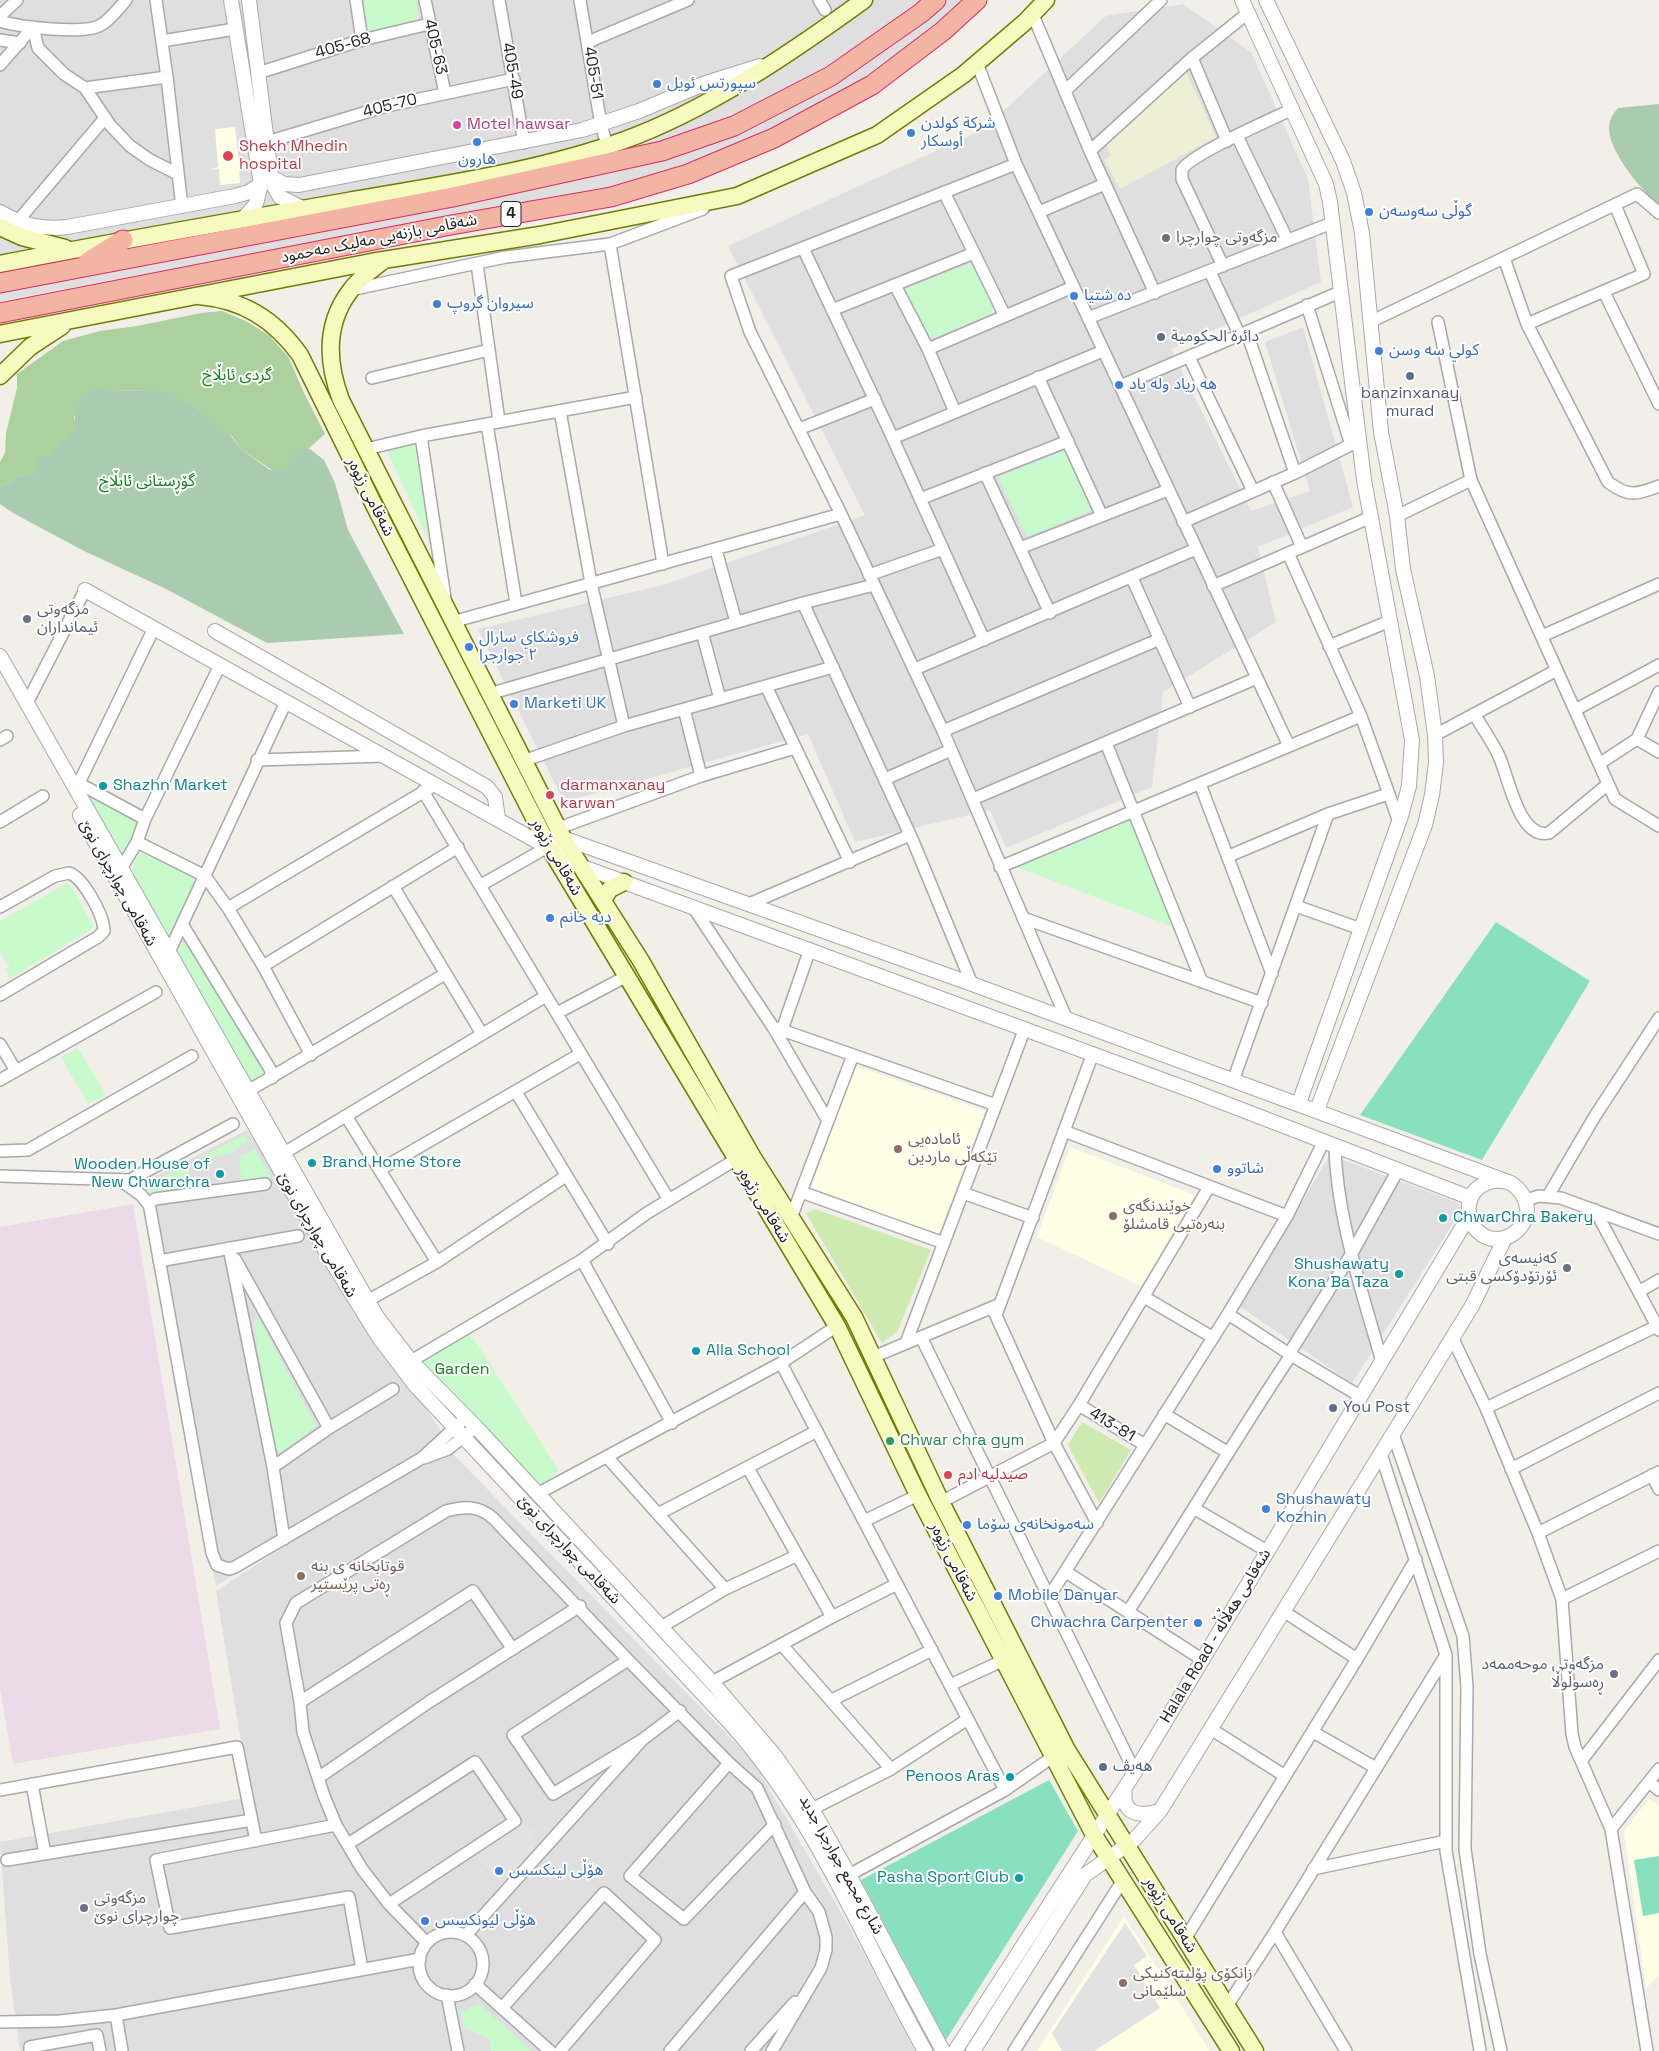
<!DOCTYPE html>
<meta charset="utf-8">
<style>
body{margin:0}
canvas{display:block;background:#f2efe9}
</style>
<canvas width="1659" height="2051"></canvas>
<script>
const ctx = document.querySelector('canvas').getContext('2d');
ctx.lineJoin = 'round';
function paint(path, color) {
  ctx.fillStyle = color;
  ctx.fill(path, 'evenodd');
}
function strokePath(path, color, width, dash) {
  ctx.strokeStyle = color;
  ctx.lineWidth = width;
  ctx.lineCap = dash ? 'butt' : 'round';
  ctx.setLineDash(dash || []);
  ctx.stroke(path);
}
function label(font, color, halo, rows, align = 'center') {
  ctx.font = font + ' "Space Grotesk","Noto Sans Arabic",sans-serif';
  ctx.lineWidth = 4;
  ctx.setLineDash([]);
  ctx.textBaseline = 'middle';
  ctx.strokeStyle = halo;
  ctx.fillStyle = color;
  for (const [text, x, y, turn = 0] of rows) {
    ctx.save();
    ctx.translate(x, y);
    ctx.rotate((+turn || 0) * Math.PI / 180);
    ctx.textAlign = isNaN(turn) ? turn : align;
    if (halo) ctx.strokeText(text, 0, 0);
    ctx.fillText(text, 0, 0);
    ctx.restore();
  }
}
paint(new Path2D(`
 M0,0H964L908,46L855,84L802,114L748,139L679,166L611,186L487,211L0,301Z
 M1183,4L1251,52L1308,179L1321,282L1171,349L1251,511L1310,491L1265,342L1303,327L1353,507L1258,547L1276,622L1163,692L1152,787L1006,848L990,810L855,842L808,734L564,802L478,629L663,585L865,515L728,246L984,129L1106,16Z
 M247,1130L380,1339L448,1442L424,1457L448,1449L753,1761L854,1935L915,2051H20L10,1978L0,1842L250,1797L216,1591L321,1522L216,1586L138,1185Z
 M1330,1155L1456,1202L1460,1206L1461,1211L1450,1228L1352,1383L1239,1306Z`), '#e0dfdf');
paint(new Path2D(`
 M133,1204L220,1729L13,1764L0,1688V1227Z`), '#ebdbe8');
paint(new Path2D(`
 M235,127L239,165L248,166L239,167L240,183L220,185L219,169L209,170L218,167L215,129Z
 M855,1066L985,1111L938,1235L811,1187Z
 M1070,1147L1195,1195L1141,1286L1037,1237Z
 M1649,1799L1659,1806V1975L1646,1988L1624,1831Z
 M1124,1916L1210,2051H1037Z`), '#ffffe5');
paint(new Path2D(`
 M1186,72L1216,137L1120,189L1104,160L1111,155L1106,145Z`), '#eef0d5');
paint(new Path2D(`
 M815,1209L931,1250L897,1332L882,1343L806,1213Z
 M1082,1422L1131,1450L1099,1503L1068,1445Z`), '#cdebb0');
paint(new Path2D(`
 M222,311L246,321L270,336L289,358L304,393L325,434L308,449H299L284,470H272L242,450L232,436L148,390L113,391L74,416L75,429L49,455L35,474H23L0,487V462L5,453L6,433L17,388V374L63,341L100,331L137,326L201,313Z`), '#add19e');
paint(new Path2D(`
 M1659,104V204C1641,191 1607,149 1609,126C1610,118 1613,114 1618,108Z
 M98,388L113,391L149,390L168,393L199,410L231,436L242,450L270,470H284L291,455L300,448L310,449L324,460L335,483L348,530L404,634L267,643L166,589L84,551L13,513L0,504V487L23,474H35L37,457L49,455L74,429C75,409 77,396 98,388Z`), '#aacbaf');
paint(new Path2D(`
 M359,0H416L419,19L366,33Z
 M972,263L995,312L931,339L905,289Z
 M414,443L433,550L386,449Z
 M1064,451L1092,510L1027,537L998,477Z
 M91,798L138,821L139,825L123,856L89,803Z
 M1130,820L1176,928L1017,867Z
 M139,852L195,877V882L168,938L131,872Z
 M67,883L71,886L93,925L92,929L11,978L5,970L9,966L0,952V921Z
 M185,936L266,1073L250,1082L177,955Z
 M78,1048L106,1095L88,1104L61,1057Z
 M242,1136L247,1137L249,1142L239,1146L235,1152L203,1160V1156Z
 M255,1149L271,1176L241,1180L239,1157Z
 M188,1164L191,1189L150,1195L143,1187Z
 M259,1319L316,1426L282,1452L276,1451L254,1326L255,1320Z
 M470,1333L558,1469L555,1475L534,1489L419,1363Z
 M479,2004L532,2051H491L489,2038L464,2028L460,2012Z`), '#c8facc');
paint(new Path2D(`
 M1496,922L1590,981L1482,1160L1360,1115Z
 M1049,1780L1078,1831L946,2040L861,1880Z
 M1659,1856V1913L1643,1916L1634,1860Z`), '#88e0be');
paint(new Path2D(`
 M525,1822L542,1848L504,1887L476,1855Z
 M1125,1923L1147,1956L1134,1965L1160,2008L1094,2051H1062L1052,2033Z`), '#e2e2e2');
const minor = new Path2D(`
 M356,0L362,40
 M425,0L445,93
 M499,0L524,143
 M580,0L601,125L607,145
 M819,0L825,10
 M1033,15L1090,151L1155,293
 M0,16L17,0
 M0,21C19,27 84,35 101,25C110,20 119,8 126,0
 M33,27L38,48L64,74L85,88L110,125L130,146L150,160L178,174
 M0,40L20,43
 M162,41L235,29
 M588,42L688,0
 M1192,58L1227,141
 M977,63L1016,164L1289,746
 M0,65L33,27
 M258,73L362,40L429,24
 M167,77L182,207
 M85,88L167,77L156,0
 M1065,91L1161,0
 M1237,136L1287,239
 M267,142L387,106L514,79
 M1090,151L1192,58L1248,13
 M1016,164L731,276L750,332L841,514L943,731L1067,1020
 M944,192L1005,316
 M1039,212L1105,184
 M17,222L105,118
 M610,244L663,564
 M803,248L889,430L984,640
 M1504,258L1527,324L1608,482C1628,497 1636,495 1659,486
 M477,264L499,421
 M1223,266L1182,179V170C1189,155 1274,118 1293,109
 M1210,272L1240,336
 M895,285L928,349L1073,287
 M350,290L506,257L610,244L703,209
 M1604,292L1659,404
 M1307,305L1351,445
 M832,310L974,253
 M1088,318L1332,223
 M1370,322L1637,194L1659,213
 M1438,322L1471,480L1615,799L1659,826
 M1527,324L1644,274L1615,205
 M1247,333L1295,473
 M928,349L955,412
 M1189,357L1253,491
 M1038,377L1101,514
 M372,378L489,350
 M1120,386L1340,292
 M560,411L591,583L624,726
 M487,424L516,603
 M799,429L875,399
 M421,436L445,598
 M893,438L1103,351
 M366,449L421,436L636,397
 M985,473L1050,613
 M1273,482L1302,547
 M920,499L1068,441
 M1397,516L1471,480
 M1183,522L1295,473L1358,441
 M1020,548L1168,490
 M716,550L736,622
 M1288,553L1361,716L1399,822
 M869,575L943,549
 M1132,578L1190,707
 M1213,586L1371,517
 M803,603L913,841L972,984
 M452,622L841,514
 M702,632L720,699
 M1542,636L1659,584
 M1329,646L1390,621
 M915,669L1196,549
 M766,686L850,862
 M489,694L803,603L874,585
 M27,703L85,590
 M684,709L701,776
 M1575,710L1659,665
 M1474,714C1482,727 1491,740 1498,754C1508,773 1518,840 1549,833L1608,784
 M943,731L1160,639
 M1435,735L1557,670
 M1637,739L1659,692
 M0,740L7,736
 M1106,743L1202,982
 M257,760L384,756
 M523,761L624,726L833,667
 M1599,764L1637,739L1659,752
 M885,779L951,750
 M80,784L145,819
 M1200,784L1272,974
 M76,789L154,628
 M423,791L669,1200
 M973,799L1257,678
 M0,822L43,796
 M559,828L701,776L795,748
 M137,842L205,876L228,908L263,966L311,1055
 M1229,856L1328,814L1388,794
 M1000,867L1361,716
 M121,869L137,842L145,819L220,665
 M481,885L553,844
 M393,886L482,1034
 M749,904L910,835
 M1296,906L1361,929
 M0,907L55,876L69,873C83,877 104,916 104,931L98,937L0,995
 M693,907L773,1027L828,1121
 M228,908L430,788
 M1023,918L1262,1003
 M182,924L270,1069L272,1078
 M170,950L286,702
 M263,966L458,847
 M557,1013L627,976
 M773,1027L996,1105
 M782,1030L810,949
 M0,1044L16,1071
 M0,1080L156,992
 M1233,1081L1328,814
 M248,1091L445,974
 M516,1092L608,1244
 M346,1116L437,1262
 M1064,1131L1287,1216
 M1335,1145C1336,1215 1363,1295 1382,1362
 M0,1151L28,1150L192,1056
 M284,1153L546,996
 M381,1169L580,1054
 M0,1176L130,1180L233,1124
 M120,1180L141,1195L149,1205
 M265,1184L155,1199L149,1203L212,1553L217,1565L229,1569L235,1567L405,1468L422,1458L460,1423
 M801,1192L944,1243
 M963,1193L1033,1218
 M1548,1196L1595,1116L1659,1018
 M1526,1200L1539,1196L1561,1198L1659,1234
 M1595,1210L1659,1330
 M791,1218L853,1055
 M229,1248L273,1467L284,1539
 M235,1259L329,1428
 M582,1260L672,1423
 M159,1261L298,1236
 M1640,1291L1659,1280
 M1144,1297L1212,1337
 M367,1301L437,1262L566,1176
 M993,1309L1054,1443L1097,1523
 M1228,1314L1291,1355L1360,1396
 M996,1315L1093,1053
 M921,1337L1135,1772
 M1452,1337L1486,1408L1538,1533L1562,1599L1572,1734L1575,1747L1611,1829L1647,2051
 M906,1343L1025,1028
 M1289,1354L1352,1253L1398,1170
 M873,1357L998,1305
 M411,1361L582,1260L647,1213L735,1160
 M781,1363L1005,1790
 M1079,1405L1145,1445
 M1486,1408L1657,1326
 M1164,1414L1227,1452
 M1393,1434L1463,1636L1467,1687L1465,1849L1480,1954L1501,2051
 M1381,1454L1446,1655V1851L1480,2051
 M607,1457L725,1589
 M424,1458L448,1449L476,1427
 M273,1467L329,1428L393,1389
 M748,1468L832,1617
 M1511,1469L1659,1393
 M1652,1475L1659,1489
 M537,1494L781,1363L837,1326
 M941,1502L1054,1443L1079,1405L1209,1187
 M1195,1509L1267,1551
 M658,1514L817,1431
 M864,1521L918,1495
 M1538,1533L1659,1472
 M1066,1572L1203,1660
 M1049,1597L1228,1314L1287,1216L1324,1141
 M1562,1599L1659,1551
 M1129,1610C1184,1526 1235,1439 1291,1355
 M1283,1611L1357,1659
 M661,1627L725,1589L796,1556
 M782,1645L891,1769
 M628,1660L513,1735L553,1794L642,1740
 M712,1682L832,1617L897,1584
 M950,1685L1004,1660
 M832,1700L932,1650
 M300,1702L473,1591L512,1648
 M1211,1729L1285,1776
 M1313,1732L1376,1768
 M1582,1760L1659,1660
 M729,1763L630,1876L684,1919L775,1824
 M318,1778L429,1702L580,1606
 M1649,1782L1659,1790
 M32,1784L45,1854
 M0,1790L237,1747L256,1841
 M812,1809L891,1769L968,1719
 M336,1825L156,1860L170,1928L349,1897L362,1969
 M1611,1829L1659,1769
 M348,1844L475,1762L515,1821L389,1904
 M7,1860L252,1820
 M1313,1869L1446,1841
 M849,1875L1005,1790L1054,1756
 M1275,1932L1346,2051
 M419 1964a32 32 0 1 1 64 0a32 32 0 1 1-64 0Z
 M466,1935L642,1740L680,1711
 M1185,1939L1357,1659L1416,1559
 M427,1943L389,1904L362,1869L336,1825L324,1796L303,1732L300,1702L286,1623L296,1603L446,1511C464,1506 479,1505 494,1519L628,1660L729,1763L757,1788L805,1892L819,1912L826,1937V1950L821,1968L772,2051
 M475,1984L550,2051
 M447,1995L458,2051
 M1227,2006L1275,1932L1446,1655
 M502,2008L604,1893L655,1940L560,2051
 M116,2015L122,2051
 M0,2022L59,2021L116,2015L420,1959
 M30,2051V2047L97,2035L100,2051
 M670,2051L805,1892
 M751,2051L795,2002
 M1014,2051L1123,1880`);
const tertiary = new Path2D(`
 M231,0L261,184L256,204L242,220
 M249,0L272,183L280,197L304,209
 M1242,0L1326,184L1330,202L1364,480L1412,740L1409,786L1401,816L1299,1103
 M1266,0L1343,161L1354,193L1362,233L1381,432L1397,516L1403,569L1427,676L1435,735L1436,763L1432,795L1425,825L1317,1110
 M271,177L284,184L299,185L582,130L639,111L706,83L760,66
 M0,212C22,225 42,230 67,227L235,196L249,192L261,184
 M85,590L583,867L1193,1091L1471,1198
 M215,631L487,787L495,797L498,819
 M0,656L377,1317L411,1361L476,1427L712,1682L776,1757L812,1809L849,1875L943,2051
 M80,815L332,1262L380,1339L415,1385L731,1724C818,1821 862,1939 925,2051
 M563,838L972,984L1511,1183C1553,1213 1501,1262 1474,1227C1470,1220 1468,1212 1469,1205C1472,1184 1493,1177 1511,1183
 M1125,1788C1121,1815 1139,1817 1160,1811
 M955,2051L1135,1772L1469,1216
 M973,2051L1085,1875L1134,1840L1160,1811L1472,1306L1505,1238`);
const secondary = new Path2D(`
 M0,227L22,237L65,248
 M384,260C373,269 359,278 350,291C325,324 327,363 341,400L563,838L641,961L752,1156L854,1317L941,1502L1067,1750L1255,2051
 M0,264C116,241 232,221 348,201C441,185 533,172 622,141C706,111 791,53 864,0
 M199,296C243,300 274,319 300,355L375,507L549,847L837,1326L918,1495L1094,1835L1231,2051
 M0,334L371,262L540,235L737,196L877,135L963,75L1025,22L1046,0
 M0,376L30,347L62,326
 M603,900L610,889L624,882`);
const trunk = new Path2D(`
 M88,262L123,240
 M0,283L453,197L662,151L734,126L831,76L921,13L936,0
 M0,313L451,225L611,197L688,174L774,138L872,85L943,31L977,0`);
strokePath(minor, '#a9a9a9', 14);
strokePath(tertiary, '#a9a9a9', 16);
strokePath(secondary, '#707d05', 19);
strokePath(trunk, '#dc2a67', 21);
strokePath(minor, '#fff', 11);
strokePath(tertiary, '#fff', 14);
strokePath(secondary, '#f7fabf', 16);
strokePath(trunk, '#f2b4a3', 19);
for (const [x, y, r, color] of [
 [657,84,5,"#3f7fe0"],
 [457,125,5,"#d1479c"],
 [911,133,5,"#3f7fe0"],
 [477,142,5,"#3f7fe0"],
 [228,156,6,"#e0444e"],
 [1369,212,5,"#3f7fe0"],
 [1166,238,5,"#6b7280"],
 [1074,296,5,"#3f7fe0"],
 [437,304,5,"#3f7fe0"],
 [1161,337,5,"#5c6f8a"],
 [1379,351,5,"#3f7fe0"],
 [1410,376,5,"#5c6f8a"],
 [1119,385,5,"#3f7fe0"],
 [27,619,5,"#6b7280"],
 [469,647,5,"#3f7fe0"],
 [514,704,5,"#3f7fe0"],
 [103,786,5,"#0f9aa8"],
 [550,795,5,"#e0444e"],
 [550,918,5,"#3f7fe0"],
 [898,1149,5,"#8d6e63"],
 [312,1163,5,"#0f9aa8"],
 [1217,1169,5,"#3f7fe0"],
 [220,1174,5,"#0f9aa8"],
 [1113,1216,5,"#8d6e63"],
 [1443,1218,5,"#0f9aa8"],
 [1567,1268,5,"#6b7280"],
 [1399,1274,5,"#0f9aa8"],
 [696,1351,5,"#0f9aa8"],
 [1333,1408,5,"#5c6f8a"],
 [890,1441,5,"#2e9e5b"],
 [948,1475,5,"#e0444e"],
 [1266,1509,5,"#3f7fe0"],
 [967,1525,5,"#3f7fe0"],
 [301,1576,5,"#8d6e63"],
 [998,1596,5,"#3f7fe0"],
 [1198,1623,5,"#3f7fe0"],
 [1614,1674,5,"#6b7280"],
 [1103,1767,5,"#5c6f8a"],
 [1010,1777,5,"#0f9aa8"],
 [499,1871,5,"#3f7fe0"],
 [1019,1878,5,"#0f9aa8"],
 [84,1908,5,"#6b7280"],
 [425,1921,5,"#3f7fe0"],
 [1123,1983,5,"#8d6e63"]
]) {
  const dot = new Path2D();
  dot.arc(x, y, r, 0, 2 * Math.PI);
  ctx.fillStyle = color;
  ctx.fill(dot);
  strokePath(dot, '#fff', 2);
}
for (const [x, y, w] of [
 [511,214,20]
]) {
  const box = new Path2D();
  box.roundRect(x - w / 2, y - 12.5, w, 25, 4);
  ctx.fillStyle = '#fff';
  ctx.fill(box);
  strokePath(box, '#222', 1);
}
label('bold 15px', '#222', null, [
 ["4",511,214]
]);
label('16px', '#222', '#fff', [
 ["405-68",343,46,-16],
 ["405-63",435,47,77],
 ["405-49",512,71,80],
 ["405-51",593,73,81],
 ["405-70",390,106,-14],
 ["شەقامی بازنەیی مەلیک مەحمود",379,239,-11],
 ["شەقامی زێوەر",370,497,63],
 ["شەقامی زێوەر",556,857,60],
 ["شەقامی چوارچرای نوێ",118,883,61],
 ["شەقامی زێوەر",763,1205,58],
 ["شەقامی چوارچرای نوێ",317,1235,60],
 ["413-81",1112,1425,31],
 ["شەقامی چوارچرای نوێ",569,1550,47],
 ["شەقامی زێوەر",953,1562,63],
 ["Halala Road - شەقامی هەڵاڵە",1216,1636,-59],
 ["شارع مجمع جوارجرا جديد",841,1865,61],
 ["شەقامی زێوەر",1170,1915,58]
]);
label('16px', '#366cbe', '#fff', [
 ["سپورتس ئويل",667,84],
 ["شرکة کولدن",921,124],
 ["أوسکار",921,142],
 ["هارون",477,160,"center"],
 ["گوڵی سەوسەن",1379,212],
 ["ده شتيا",1084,296],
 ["سیروان گروپ",447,304],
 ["كولي سه وسن",1389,351],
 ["هه رياد وله ياد",1129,385],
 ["فروشكاي سارال",479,638],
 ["٢ جوارجرا",479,656],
 ["Marketi UK",524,704],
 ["دیە خانم",560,918],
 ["شاتوو",1227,1169],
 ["Shushawaty",1276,1500],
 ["Kozhin",1276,1518],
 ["سەمونخانەی سۆما",977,1525],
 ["Mobile Danyar",1008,1596],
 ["Chwachra Carpenter",1188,1623,"right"],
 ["ھۆڵی لینكسس",509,1871],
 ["ھۆڵی لیونكسس",435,1921]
], 'left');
label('16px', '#b23c85', '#fff', [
 ["Motel hawsar",467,125]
], 'left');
label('16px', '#be3a42', '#fff', [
 ["Shekh Mhedin",239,147],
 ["hospital",239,165],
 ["darmanxanay",560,786],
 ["karwan",560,804],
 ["صیدلیە ادم",958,1475]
], 'left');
label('16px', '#5b616d', '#fff', [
 ["مزگەوتی چوارچرا",1176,238],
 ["مزگەوتی",37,610],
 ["ئیمانداران",37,628],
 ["کەنیسەی",1557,1259,"right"],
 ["ئۆرتۆدۆکسی قبتی",1557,1277,"right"],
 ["مزگەوتی موحەممەد",1604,1665,"right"],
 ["ڕەسوڵوڵا",1604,1683,"right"],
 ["مزگەوتی",94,1899],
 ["چوارچرای نوێ",94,1917]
], 'left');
label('16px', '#4e5e75', '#fff', [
 ["دائرة الحكومية",1171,337],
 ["banzinxanay",1410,394,"center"],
 ["murad",1410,412,"center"],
 ["You Post",1343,1408],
 ["ھەیڤ",1113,1767]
], 'left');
label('16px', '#0c8416', '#fff', [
 ["گردی ئابڵاخ",237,376],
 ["گۆڕستانی ئابڵاخ",147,482],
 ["Garden",462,1370]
]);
label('16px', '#0d838f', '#fff', [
 ["Shazhn Market",113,786],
 ["Brand Home Store",322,1163],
 ["Wooden House of",210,1165,"right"],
 ["New Chwarchra",210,1183,"right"],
 ["ChwarChra Bakery",1453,1218],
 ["Shushawaty",1389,1265,"right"],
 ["Kona Ba Taza",1389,1283,"right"],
 ["Alla School",706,1351],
 ["Penoos Aras",1000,1777,"right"],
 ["Pasha Sport Club",1009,1878,"right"]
], 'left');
label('16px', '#785e54', '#fff', [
 ["ئامادەیی",908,1140],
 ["تێکەڵی ماردین",908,1158],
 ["خوێندنگەی",1123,1207],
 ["بنەرەتیی قامشلۆ",1123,1225],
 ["قوتابخانە ی بنە",311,1567],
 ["ڕەتی پرێستیر",311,1585],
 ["زانکۆی پۆلیتەکنیکی",1133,1974],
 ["سلێمانی",1133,1992]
], 'left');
label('16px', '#27864d', '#fff', [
 ["Chwar chra gym",900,1441]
], 'left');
</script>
